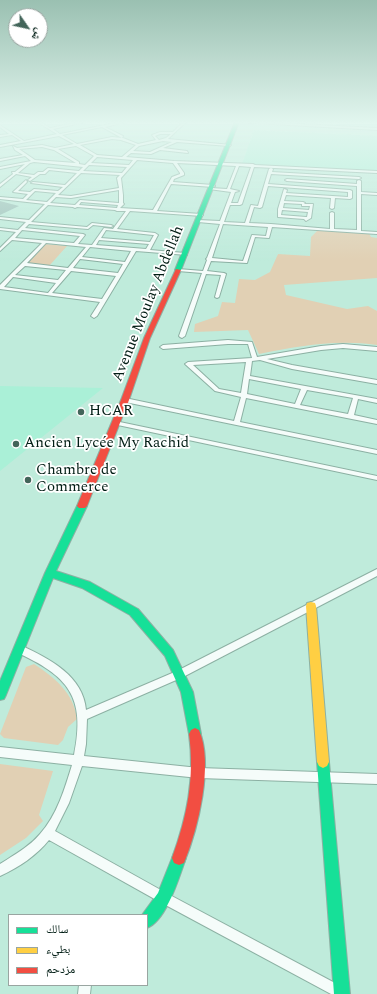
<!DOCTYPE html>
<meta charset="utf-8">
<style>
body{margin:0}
#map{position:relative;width:377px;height:994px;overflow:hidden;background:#bfebdb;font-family:Spectral,"Noto Naskh Arabic",serif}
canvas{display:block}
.legend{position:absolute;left:8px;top:914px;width:140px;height:72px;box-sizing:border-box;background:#fff;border:1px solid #99a5a1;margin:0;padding:5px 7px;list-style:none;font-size:12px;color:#001d14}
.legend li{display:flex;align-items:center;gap:8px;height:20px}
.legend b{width:20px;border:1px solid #99a5a1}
.north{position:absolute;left:8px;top:8px;width:40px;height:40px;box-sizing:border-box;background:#fff;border:1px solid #99a5a1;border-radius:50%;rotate:124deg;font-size:11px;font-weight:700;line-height:16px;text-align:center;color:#001d14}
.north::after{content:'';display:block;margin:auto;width:14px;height:18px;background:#43655a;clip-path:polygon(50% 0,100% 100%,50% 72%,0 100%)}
</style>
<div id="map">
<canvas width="377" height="994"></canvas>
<ul class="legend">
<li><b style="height:5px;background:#16e098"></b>سالك</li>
<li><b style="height:5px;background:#ffcf43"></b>بطيء</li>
<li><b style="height:5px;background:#f24e42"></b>مزدحم</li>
</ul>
<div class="north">ش</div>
</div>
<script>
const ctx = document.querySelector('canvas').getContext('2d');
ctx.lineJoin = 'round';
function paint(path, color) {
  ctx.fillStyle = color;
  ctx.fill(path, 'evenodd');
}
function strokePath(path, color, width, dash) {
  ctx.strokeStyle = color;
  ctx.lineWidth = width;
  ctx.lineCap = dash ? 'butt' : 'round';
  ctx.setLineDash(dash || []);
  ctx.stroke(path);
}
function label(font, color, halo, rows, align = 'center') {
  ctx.font = font + ' Spectral,serif';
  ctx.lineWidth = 3.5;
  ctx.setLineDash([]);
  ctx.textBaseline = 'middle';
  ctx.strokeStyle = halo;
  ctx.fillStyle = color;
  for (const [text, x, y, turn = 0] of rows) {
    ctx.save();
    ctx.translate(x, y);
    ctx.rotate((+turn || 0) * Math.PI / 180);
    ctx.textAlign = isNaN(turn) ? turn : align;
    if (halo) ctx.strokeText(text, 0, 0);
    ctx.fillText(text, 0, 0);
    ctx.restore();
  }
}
paint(new Path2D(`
 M254,130L377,136V172L242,164Z
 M0,386L103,388L0,471Z`), '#aaf0d7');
paint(new Path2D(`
 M318,230L369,233L371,237L377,238V278L284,285L286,295L347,309L368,306L377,311V345C336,339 299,346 259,354L248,330L194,332L195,324L218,316L222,302L235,303L239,279L255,280L270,272L278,254L310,256L311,237Z
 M45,244L67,246L49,266L27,263Z
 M34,664C54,677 74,693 77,719L68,727L63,740L58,745L4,738L0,734L26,667Z
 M0,764L53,771L39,815L43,821L26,838L0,855Z`), '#e1d0b4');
paint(new Path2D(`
 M0,201L19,206L0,215Z`), '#9dc2ba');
const street = new Path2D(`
 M37,122H41L50,128L79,122H86L53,129L60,134L120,122H127L105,127L123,136L122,138L102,127L62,135L77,144L112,137L123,138L138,144L156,140L152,135L160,132H173L183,122H186L168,139L231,145L229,146L177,142L163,148L187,151L188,153L160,150L151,154L131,153L126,157L174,161L253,164L255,165L377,171V173L254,167L242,204L240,205H230L224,222L245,223L251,205L258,206L269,169L271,168L273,169L272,172L359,177L361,178L359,179L271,174L268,184L350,190L352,191V198L350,199L335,198L334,208L332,209L330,208L331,198L286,195L284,201L303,202L305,203L304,204H313L311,218L306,221L304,219L278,217V209L284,189L287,190L286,193L348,197V192L268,186L262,207L260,208L254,207L249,223L271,224L330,229V213L332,212L334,213V229L357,230V186L287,181L285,180L287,179L357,184V181L359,180L361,181V192L377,193V195L361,194V231L377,232V234L272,227L269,238L255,237L247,263L211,261L207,271L224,273L226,274L219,297L217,298L215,297L221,275L206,274L185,336L182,338L180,337L179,336L202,273L178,271L176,270L178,269L203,271L207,260L206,259L207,258L220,224L198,222L196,221L198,220L220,221L231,192L209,189L211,188L227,189L236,166L177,163L184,173V175L174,179L173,182L213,185L215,186L213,187L171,184L157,211L201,214L203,215L202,216L130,211L117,229L155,233L158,235L150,250L185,253H187V255L136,251L97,316L94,318L91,316L100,302L0,289V285L42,243L12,240L0,251V248L16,232L0,230V228L18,230L26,222L0,219V217L29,220L45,204L0,199V197L23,199L28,194L13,192L26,180L27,182L18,191L30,192L34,189L58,191L63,187L31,183L33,182L65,185L77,173L49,170L45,174H40L30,181L28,180L32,177L16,174L0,187V184L13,174L12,172H15L25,164L0,169V167L31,161L25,156L0,161V159L23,155L15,150L13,146L17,148L42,145L55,148L74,144L59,136L0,147V145L21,141L12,135L0,137V135L9,134L0,127V125L24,141L57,134ZM160,134H171L166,138L159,140L155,136ZM112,139L121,140L136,145L122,157L97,155L80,145ZM163,141L172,142L150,152L133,151L139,146ZM76,146L94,156L85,165L79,164V162L58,149ZM42,147L54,150L76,163L35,160L19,149ZM97,157L133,160L129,165L91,163ZM137,160L173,163L180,173V174L172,177L153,210L120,208L124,204L123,203V195L121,178ZM34,162L83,167L79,171L48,168L43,172H38L34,175L18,173L30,163ZM89,165L127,167L122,173L83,171ZM239,166L251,167L238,203H231L235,192L239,191L230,189ZM81,173L120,175L117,178L119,188L71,196L58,195ZM119,190V203L80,200L75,205L50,203L56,197L71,198ZM35,191L56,193L47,202L26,200ZM81,202L118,205L117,208L79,205ZM284,203L302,204V206H310L309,210L283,208ZM48,205L73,207L75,208L77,207L115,210L117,211H126L113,229L104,228L92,245L78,244L85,235L83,234L25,228L29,224L88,229L93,225L111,227L113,226L111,225L92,223L87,227L31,222ZM282,210L308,212L307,217H306L281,215ZM223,224L268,227L266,236L252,235L243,261L212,258ZM22,230L80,236L74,243L15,238ZM106,230L153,235H154L150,242L101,238ZM99,240L149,244L146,249L96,245ZM46,243L86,247L68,268L27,263ZM90,247L131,251L125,262L82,257ZM80,259L123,264L118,273L73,268ZM25,266L66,270L58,280L15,275ZM71,271L116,276L102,299L52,293ZM13,277L56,283L48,293L4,287Z
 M236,122H260L377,128V130Z
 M228,340L252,342L257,357L321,346L343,344L377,347V351L343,348L321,350L267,359L292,365L377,380V384L292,369L260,360L252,361L250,376L377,399V403L358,399L354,415L377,420V424L246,398L240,422L377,450V454L125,402L122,400L125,398L234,421L241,397L215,391L185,364L188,362L252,358L248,344H228L163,349L160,347L163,345ZM246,362L241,393L219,389L193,365ZM249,379L301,389L295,404L247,394ZM307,390L353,398L348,414L300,405Z
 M115,421L377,476V480L113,424L112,423L113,422Z
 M377,569V576L183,677L87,719L86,744L84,756L199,768L377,774V784L199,778L82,766L69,803L55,831L168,894L348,990L350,994H331L160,902L49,840C37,855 18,868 0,876V864C14,855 29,847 40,834C57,815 65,788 72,765L0,757V747L74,755C86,696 68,676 16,652L15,649L16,646L19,645L22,646C50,659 83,676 86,710L177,671Z
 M79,985H91L90,994H78Z`);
const fast = new Path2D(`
 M235,122H239L181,270L176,271L175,270Z
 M82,503L87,506L56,571L90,582L138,609L173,650L193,692L201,734L199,738L195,740L191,738L189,734L181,692L165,656L130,615L82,588L53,578L6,695L4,699L0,700V681L45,573L77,506Z
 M323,756L327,758L329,762L350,994H334L317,762L319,758Z
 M179,851L184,853L186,858C179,877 167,920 147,928V915H142L158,893L174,853Z`);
const slow = new Path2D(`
 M311,602L315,603L316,606L329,762L327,766L323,768L319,766L317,762L306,606L307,603Z`);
const jam = new Path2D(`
 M176,269L181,270L150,338L129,400L87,506L85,508H79L77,506L121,400L144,338Z
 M195,728L199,730C214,764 198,829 184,863L179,865L174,863L172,858C187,817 195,778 189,734L191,730Z`);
strokePath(street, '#8cb0a3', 2);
strokePath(fast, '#8cb0a3', 2);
strokePath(slow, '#8cb0a3', 2);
strokePath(jam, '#8cb0a3', 2);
paint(street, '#f5fcfa');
paint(fast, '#16e098');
paint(slow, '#ffcf43');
paint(jam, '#f24e42');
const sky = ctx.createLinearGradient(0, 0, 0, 261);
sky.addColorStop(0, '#9ac0b1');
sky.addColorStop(0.47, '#e2f6ef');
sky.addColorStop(1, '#e2f6ef00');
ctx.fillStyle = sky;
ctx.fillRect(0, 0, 377, 261);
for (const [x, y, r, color] of [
 [81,412,4,"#43655a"],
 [16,444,4,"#43655a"],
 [28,480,4,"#43655a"]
]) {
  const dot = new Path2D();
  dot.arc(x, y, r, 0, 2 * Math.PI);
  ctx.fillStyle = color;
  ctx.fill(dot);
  strokePath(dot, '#fff', 1.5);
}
label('15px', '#001d14', '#fff', [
 ["Avenue Moulay Abdellah",149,304,-68]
]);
label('15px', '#001d14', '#fff', [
 ["HCAR",89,412],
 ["Ancien Lycée My Rachid",24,444],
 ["Chambre de",36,471],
 ["Commerce",36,488]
], 'left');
</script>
